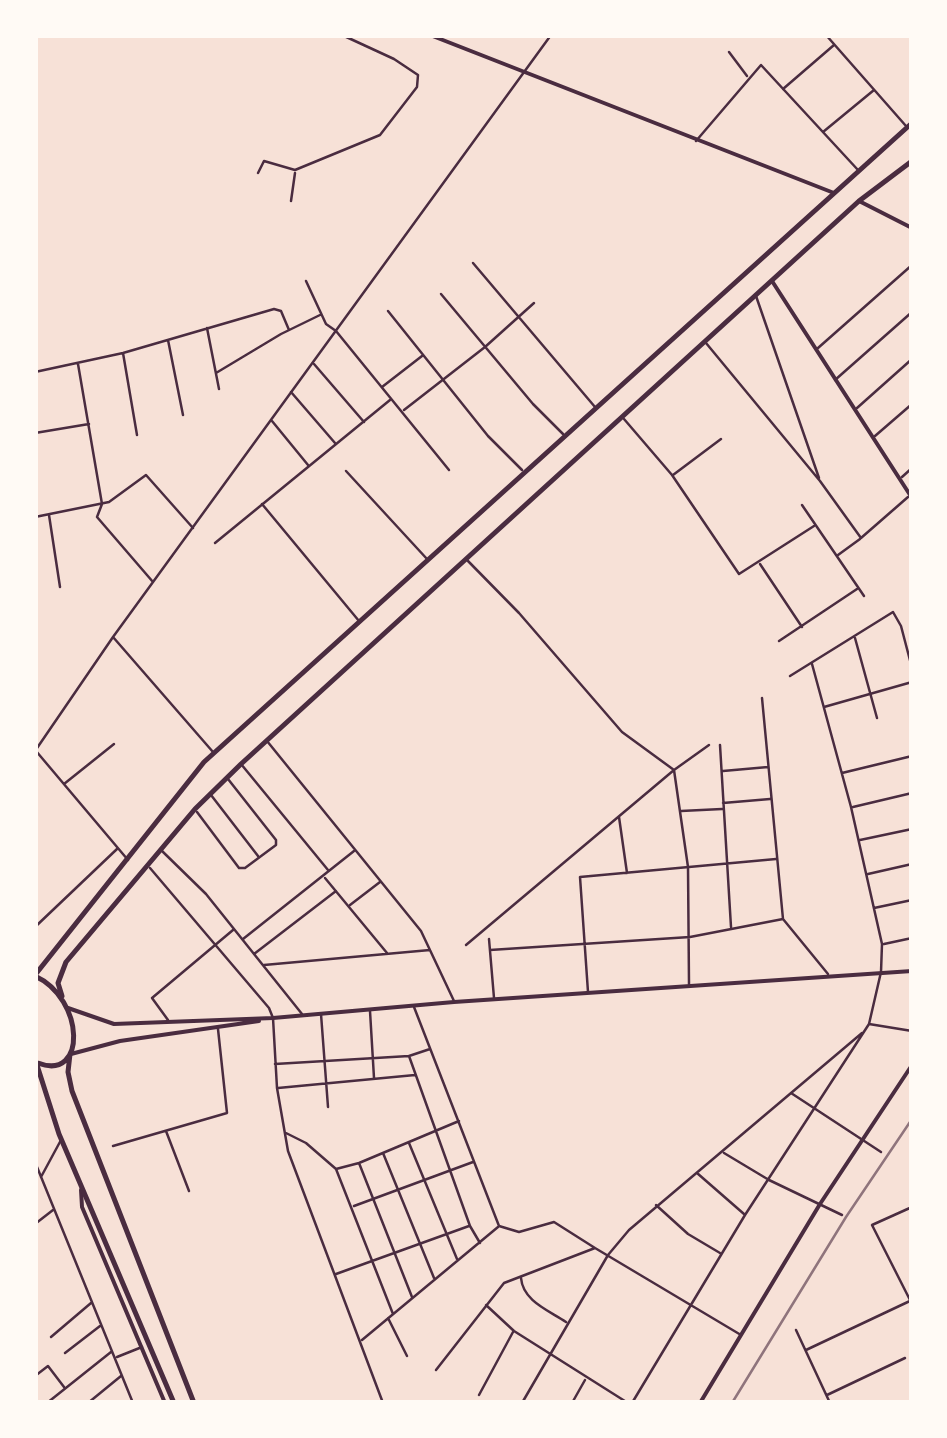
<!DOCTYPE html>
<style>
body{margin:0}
#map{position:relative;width:947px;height:1438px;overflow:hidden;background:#f7e1d7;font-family:Quicksand,sans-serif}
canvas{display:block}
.frame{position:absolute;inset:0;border:38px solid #fffaf5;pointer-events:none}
</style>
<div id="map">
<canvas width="947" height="1438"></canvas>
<div class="frame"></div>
</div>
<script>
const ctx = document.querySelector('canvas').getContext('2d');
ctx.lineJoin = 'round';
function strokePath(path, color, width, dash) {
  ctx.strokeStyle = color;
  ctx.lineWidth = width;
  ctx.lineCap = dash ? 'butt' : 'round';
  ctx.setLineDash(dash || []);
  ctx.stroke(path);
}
strokePath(new Path2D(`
 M826,35L906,126
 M729,52L747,76
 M783,89L834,45
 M823,132L874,90
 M696,141L761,65L858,170
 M258,173L264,161L295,170L380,135L417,87L418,75L394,59L342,35
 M291,201L295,173
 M473,263L595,407
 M306,281L326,324L336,331L449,470
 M441,294L533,404L563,434
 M756,296L819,478
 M388,311L488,436L522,470
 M207,328L219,389
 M168,340L183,415
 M706,343L820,481L861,538L908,497
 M818,348L912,265
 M123,353L137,435
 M78,364L102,504L97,517L153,582
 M314,364L364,422
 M35,372L123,353L274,309L281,311L289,330
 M216,373L281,334L320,315
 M835,380L912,312
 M382,387L422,356
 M291,392L335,443
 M857,408L912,359
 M404,410L485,347L534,303
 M624,419L672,475L739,574L814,526
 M272,421L308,465
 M35,433L89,424
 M875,436L912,404
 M346,471L427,559
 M673,475L721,439
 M902,477L912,468
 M262,504L359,621
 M802,505L864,596
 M49,515L60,587
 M35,517L109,502L146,475L193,528
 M215,543L390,400
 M838,555L860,539
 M467,560L519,613L622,732L674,770L688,867L689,984
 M760,564L802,627
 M113,637L213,752
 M855,638L877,718
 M779,641L857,589
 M790,676L893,612L901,626L912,668
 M824,707L912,682
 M267,741L421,931L454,1001
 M720,745L731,927
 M35,751L113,637L551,35
 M36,751L128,860
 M241,764L328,870
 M723,771L768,767
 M842,773L912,756
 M64,784L114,744
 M211,795L258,856
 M723,803L770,799
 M853,807L912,793
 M681,811L722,809
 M197,812L239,868H245L276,845V840L228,779
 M619,817L627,873
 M860,840L912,829
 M161,850L206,894L302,1014
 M150,868L269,1008L273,1018L277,1088L288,1151L383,1403
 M868,874L912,864
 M325,878L387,953
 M350,905L380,882
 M874,908L912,900
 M783,919L828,974
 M35,927L117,849
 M243,939L354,851
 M489,939L494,998
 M884,944L912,938
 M466,945L674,770L709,745
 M490,950L690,937L783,919L762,698
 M254,954L336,891
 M264,965L430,950
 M588,992L580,877L776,859
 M414,1007L499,1226L519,1232L554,1222L595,1248
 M370,1011L374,1078
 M321,1014L328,1107
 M168,1020L152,998L233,930
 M869,1024L912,1031
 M409,1056L470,1226L480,1243
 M275,1064L409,1056L430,1049
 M278,1088L415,1075
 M791,1093L881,1152
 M166,1131L189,1191
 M286,1133L306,1143L336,1169L393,1314
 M409,1143L457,1259
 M113,1146L227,1113L218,1029
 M383,1153L434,1278
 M724,1153L769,1180L842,1215
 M35,1162L133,1403
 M359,1163L412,1297
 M336,1169L359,1163L459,1121
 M697,1173L744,1214
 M41,1177L61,1140
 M656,1205L688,1234L720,1253
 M354,1206L473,1162
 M35,1224L53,1210
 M336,1274L469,1226
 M521,1278C523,1301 548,1310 566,1322
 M910,1300L872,1225L912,1207
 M486,1305L514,1331L628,1403
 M388,1318L407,1356
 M796,1330L830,1403
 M51,1337L91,1303
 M362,1340L498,1227
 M806,1350L912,1300
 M65,1353L100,1326
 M117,1357L142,1347
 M436,1370L504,1283L595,1248L741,1335
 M35,1376L48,1366L64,1387
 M479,1395L513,1332
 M827,1395L905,1358
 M47,1403L111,1352
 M88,1403L121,1376
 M522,1403L608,1255L629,1230L862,1033
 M572,1403L585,1380
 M632,1403L745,1215L869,1024L881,972L882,944L851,807L812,664`), '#4a2c40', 2.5);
strokePath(new Path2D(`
 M430,35L834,193
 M859,201L912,228
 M772,281L912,498
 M81,1190L82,1207L165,1403
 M700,1403L820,1204L912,1065`), '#4a2c40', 4);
strokePath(new Path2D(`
 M68,1008L114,1024L273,1018L454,1002L912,971
 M71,1054L120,1041L259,1021`), '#4a2c40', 4);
strokePath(new Path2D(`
 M35,975L204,762L912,123
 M35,976C85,999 87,1082 38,1063
 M62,996L58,983L66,962L195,809L241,764L859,201L912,161
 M70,1054L68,1072L72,1091L194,1403
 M36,1062L59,1134L174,1403`), '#4a2c40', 5);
strokePath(new Path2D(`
 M732,1403L846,1217L912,1119`), '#8f747c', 2.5);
</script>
